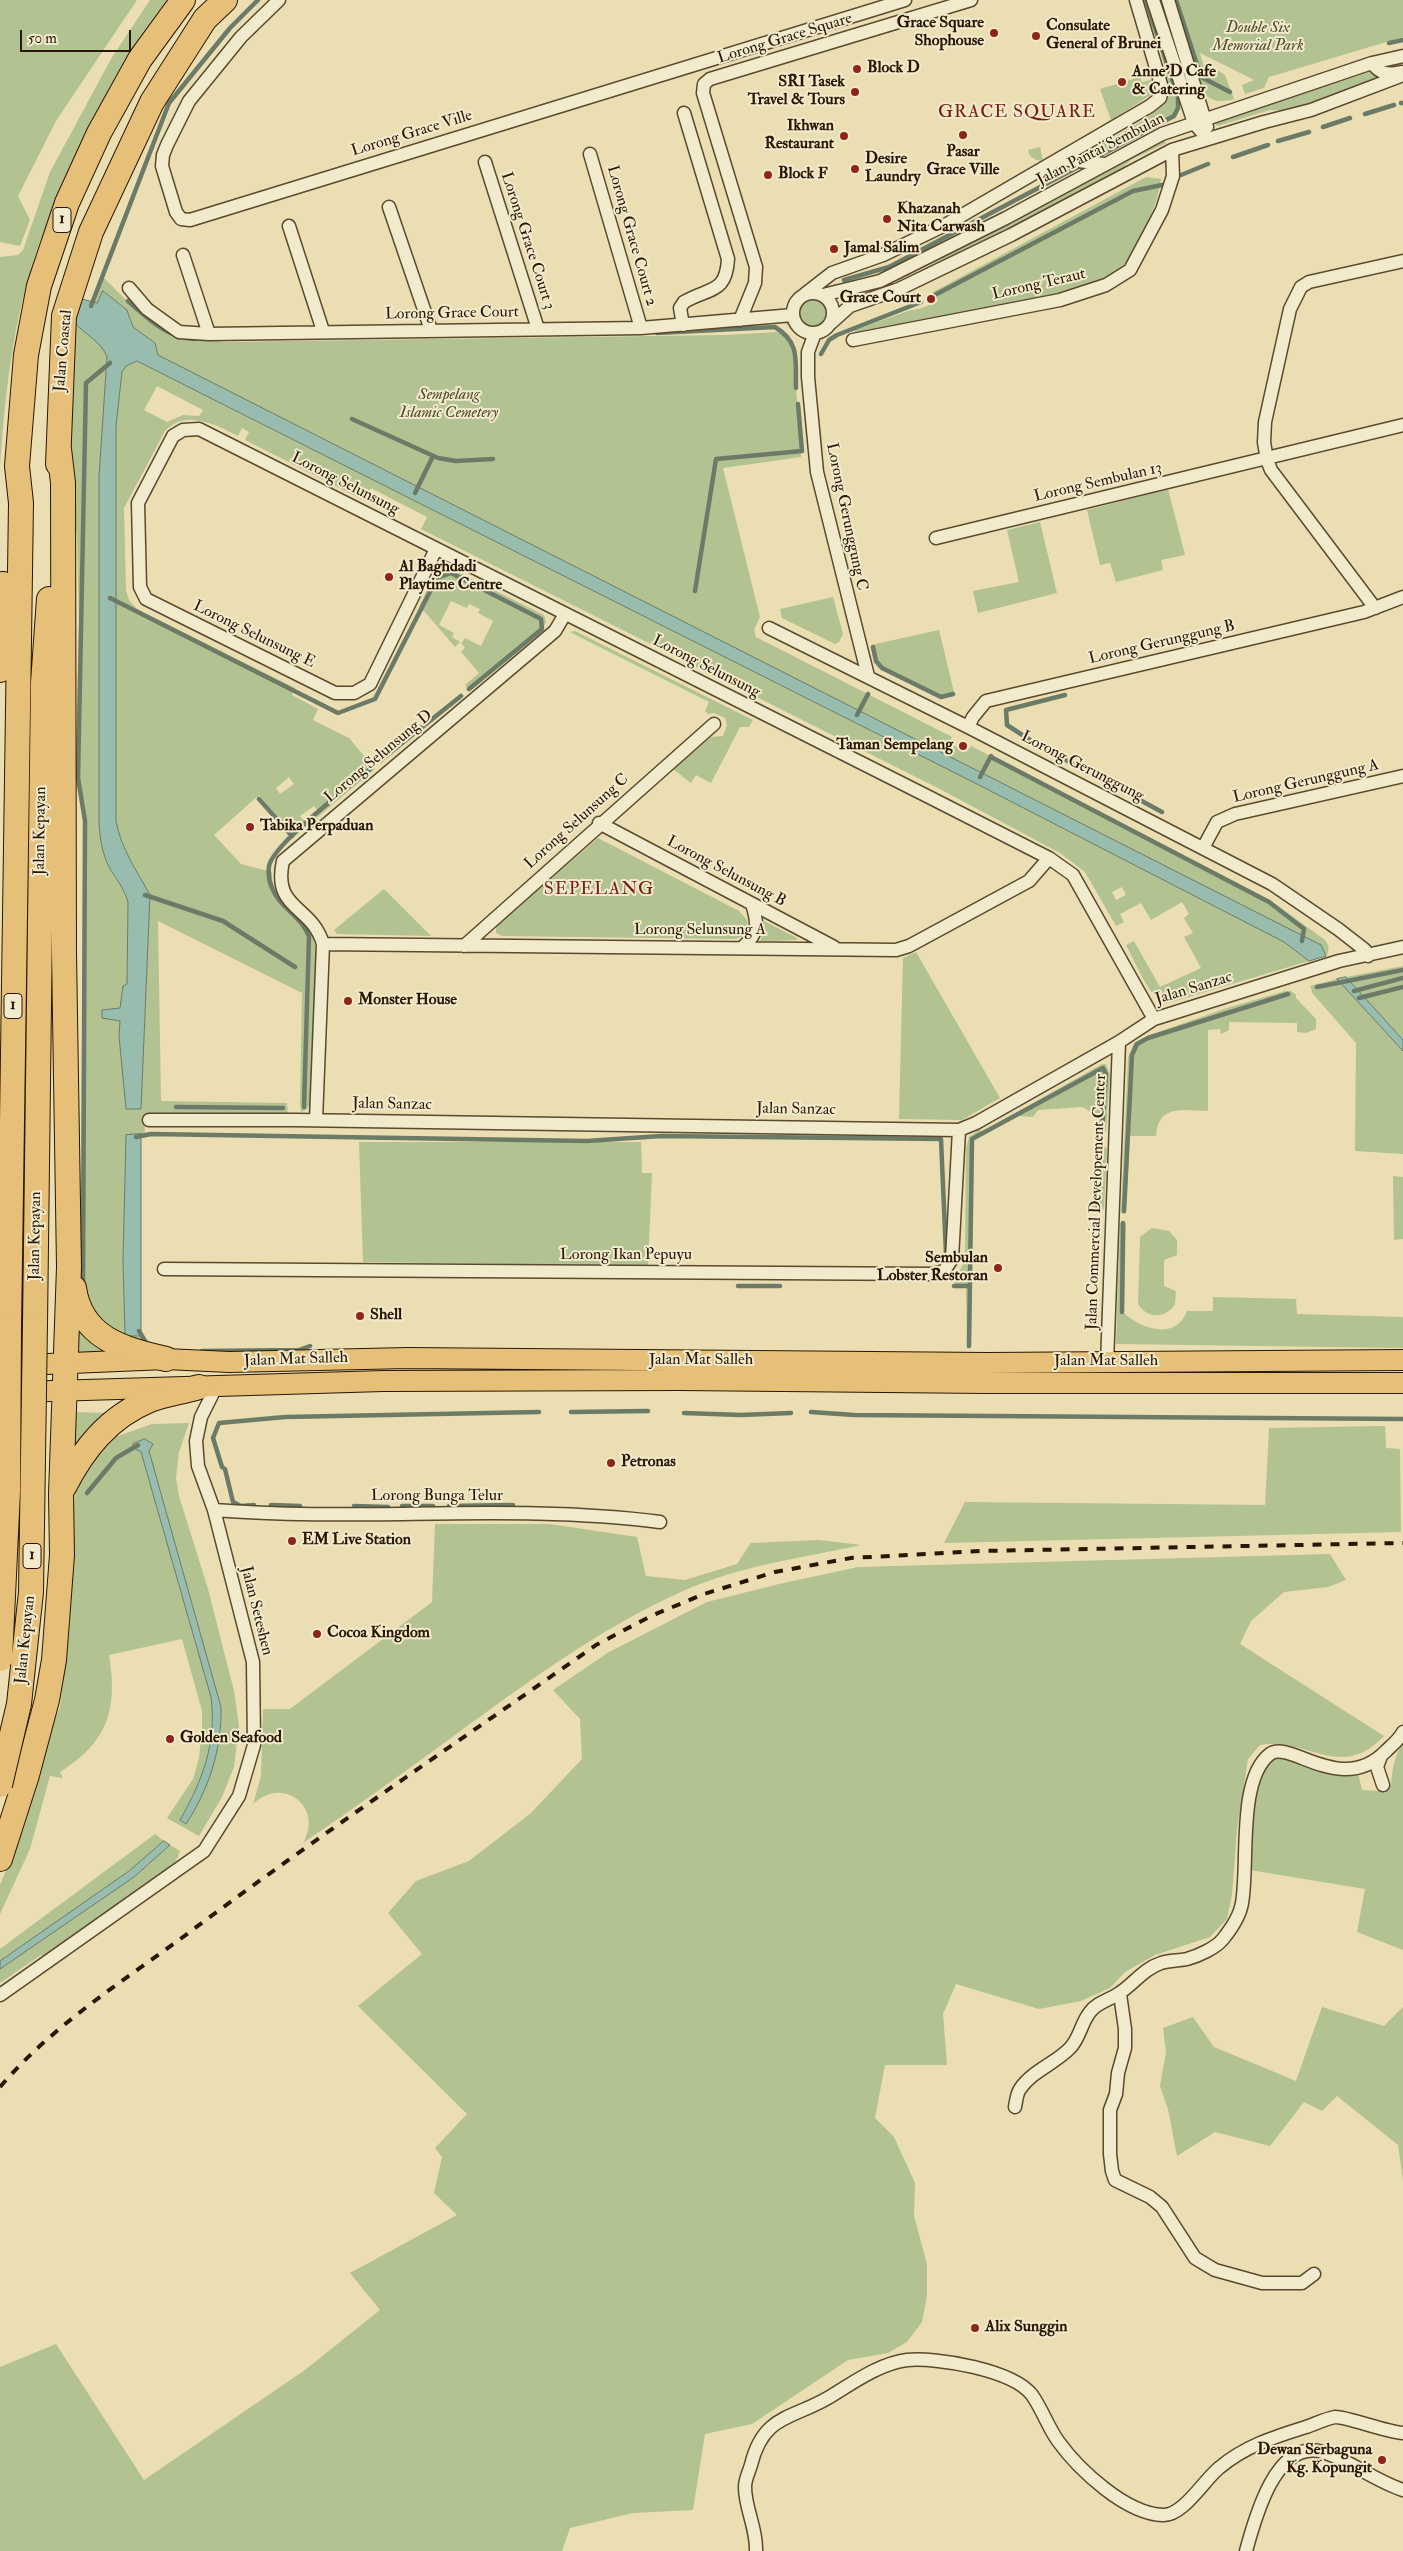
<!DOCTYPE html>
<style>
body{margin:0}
#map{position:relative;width:1403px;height:2551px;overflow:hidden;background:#ebdeb2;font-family:"IM FELL Double Pica",serif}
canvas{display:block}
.scale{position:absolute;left:20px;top:30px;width:111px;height:22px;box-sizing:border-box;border:2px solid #291700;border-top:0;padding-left:6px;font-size:15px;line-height:18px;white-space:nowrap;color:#291700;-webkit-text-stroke:4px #f2eacd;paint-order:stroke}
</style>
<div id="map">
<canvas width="1403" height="2551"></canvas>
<div class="scale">50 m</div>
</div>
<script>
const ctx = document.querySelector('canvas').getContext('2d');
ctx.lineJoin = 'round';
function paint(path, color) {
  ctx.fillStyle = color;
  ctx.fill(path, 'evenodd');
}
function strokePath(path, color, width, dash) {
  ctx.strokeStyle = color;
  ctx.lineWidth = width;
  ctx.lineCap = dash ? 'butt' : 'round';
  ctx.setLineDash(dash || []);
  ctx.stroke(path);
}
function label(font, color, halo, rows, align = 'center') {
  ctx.font = font + ' "IM FELL Double Pica",serif';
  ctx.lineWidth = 4;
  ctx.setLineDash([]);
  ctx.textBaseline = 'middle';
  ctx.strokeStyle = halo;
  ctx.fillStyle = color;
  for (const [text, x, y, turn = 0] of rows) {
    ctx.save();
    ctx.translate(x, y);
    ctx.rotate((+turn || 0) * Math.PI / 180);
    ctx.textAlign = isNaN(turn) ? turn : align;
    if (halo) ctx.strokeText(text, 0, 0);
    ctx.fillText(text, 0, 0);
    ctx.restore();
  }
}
paint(new Path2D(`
 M0,0H137L56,121L18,196L30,220L20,246L0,242Z
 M150,0H169C144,45 119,91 94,136C75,170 54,204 40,241C14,313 5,392 0,468V257L18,255L23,250L50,172L111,59Z
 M1141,0H1148L1180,101L1178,112L1173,118L1097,158L1091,157L1090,152L1092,149C1111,138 1143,123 1158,109C1182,88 1150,26 1141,0Z
 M1172,0H1403V37L1269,77L1264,88L1245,94L1242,85L1254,80L1200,53L1206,75L1219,71L1225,75L1234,99C1221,103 1212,102 1202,92Z
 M1370,72L1386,81L1290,111L1270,110L1218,126L1215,124L1217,121Z
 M1140,77L1142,82L1154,79V93L1111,120L1100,89Z
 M1164,139L1166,143L1131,160L1113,176L901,289L844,308L842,298L856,296L897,283Z
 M1040,147L1043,161L1036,160L1030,156L1028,150Z
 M1146,177L1161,179C1158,205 1135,262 1112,276C1078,296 1001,304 960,312C926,319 890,330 855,332V330L908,311L922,308L938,301L933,292Z
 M103,277C125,298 151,330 180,338C192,341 207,339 220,339V342L725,335L778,332L786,337L793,345L801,457L723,468L760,617L754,630L756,637L952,737L949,743L966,752L971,746L1270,900L1325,940C1329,945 1330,951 1326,956L1320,945L158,355L155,343L133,327L127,310L104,291L97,303L93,301Z
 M82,299L74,322L104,349L107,357L99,476V823C100,838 102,853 109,867C116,879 124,888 128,902L127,984L121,1008L110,1020L120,1021L119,1036L126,1109H141L150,895C137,871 121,849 116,821V426L122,372L126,366L137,361L977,784L1284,942L1309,961L1165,1004C1150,1000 1134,959 1126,945L1134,941L1160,987L1201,968L1184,937L1193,933L1184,918L1189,914L1182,902L1151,920L1141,903L1120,914L1124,922L1116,926L1085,872L1060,853L936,787L421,529L427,517L371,488L365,501L245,440L249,432L242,428L238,436C214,424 186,409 165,431L124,508L126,590L129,600L137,609L295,688L292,695L318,709L313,720L349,738L375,769L295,836L259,795L214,835L241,864L272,872C270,897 294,908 307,926C312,932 314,940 316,948L313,1098L307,1109L301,1112L300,1103L302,993L158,921L161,1101L287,1103L288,1117L144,1116L145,1134L126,1136L123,1261L125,1336H141L137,1349L110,1335L80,1290L83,885L86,884V859H83L84,821L76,778L79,621L77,536L72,499L69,437L72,329ZM157,386L203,410L199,416L183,415L167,422L144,410ZM289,777L294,784L280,794L276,788ZM314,806L319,812L305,822L300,816ZM1122,887L1126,895L1116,900L1112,892Z
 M800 313a13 13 0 1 1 26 0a13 13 0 1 1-26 0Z
 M1168,489L1185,555L1161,560L1163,570L1116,582L1110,563L1100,565L1087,510Z
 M1040,522L1057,593L978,613L973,591L1019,582L1007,530Z
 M442,569H452L544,615L546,622L542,631L470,691L465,685L479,673L461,652L465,648L460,642L455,647L425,612L418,609L433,578ZM451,601L467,608L469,604L480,609L478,613L493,621L481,646L465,638L462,643L452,637L454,633L439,625Z
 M833,597L843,634L839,642L835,644L782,618L780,609Z
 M939,630L955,696L941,698L881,668L875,659L871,645Z
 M575,631L753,720L749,727H740L711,783L696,775L691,783L673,769L711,737L723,736L727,725L725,718L714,713L708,714L705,711L709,702L570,632Z
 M598,838L739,911L747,920C749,932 745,938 733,939L502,936L496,933V926L498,924Z
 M384,889L431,936L337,934L334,930Z
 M764,921L797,938V940L760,941L765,929Z
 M916,952L1000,1098L962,1120L899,1119L903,958Z
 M1403,966V1040L1346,977Z
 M1337,979L1403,1051V1154L1355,1151L1356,1043L1313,994L1310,986Z
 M1285,991H1291L1296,995V998L1316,1019V1029L1306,1033L1297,1032V1023L1229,1022V1030L1221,1034L1220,1029L1208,1030V1111C1183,1110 1158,1104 1156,1136H1130L1126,1214L1121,1213L1128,1057L1134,1043L1147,1036L1227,1008Z
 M1102,1064H1106L1110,1075L1106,1132L1098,1131L1099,1116L1082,1107L1038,1110L1033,1117L1018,1116L973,1140L971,1347L967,1348L966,1288H956L953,1276L960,1270L965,1260L966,1149L969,1137L980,1129L982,1132Z
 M359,1142H641L642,1173H652L648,1266L363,1262Z
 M1097,1144L1103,1145L1107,1149L1104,1209H1092Z
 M1393,1176L1403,1177V1239L1394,1240Z
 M1120,1223L1126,1224L1124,1313C1141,1329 1176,1341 1187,1311H1213V1297L1296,1299L1297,1314L1403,1317V1348L1116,1344Z
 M1152,1228L1169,1231L1177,1240V1255L1164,1260V1286L1176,1291L1175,1304C1166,1319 1147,1319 1138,1304L1140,1237Z
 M78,1331L107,1355L70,1354Z
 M68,1412L116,1413L74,1448Z
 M189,1423L179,1452L176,1478L179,1496L208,1589L234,1691L239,1726L234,1767L222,1797L199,1836L167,1818L193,1779L199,1758L202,1728V1711L182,1639L109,1655C118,1709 108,1742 60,1772L63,1778L50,1776L30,1849L0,1914V1885L21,1833L46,1741L60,1707L69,1625L75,1484L102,1445L115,1437L152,1424ZM145,1439L153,1444L149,1451L221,1707C223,1754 206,1784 185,1824L180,1820C202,1780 217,1744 211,1697L141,1452L133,1444Z
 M1385,1426L1386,1448L1400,1449L1401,1532L944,1543L965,1502L1265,1505L1269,1428Z
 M435,1524H550L637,1537L646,1576L685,1580L737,1564L751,1543L819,1540L861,1545C801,1558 739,1566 683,1591C598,1629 525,1684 451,1738C402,1774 353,1809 303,1843C324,1807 283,1775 253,1804L261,1776L263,1709H290L432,1602Z
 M1330,1554L1346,1580L1328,1587L1284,1592L1251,1621L1240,1644L1384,1736C1341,1782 1308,1737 1260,1745L1248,1759L1237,1829L1232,1895L1227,1919L1210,1937L1155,1955L1125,1972L1110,1988L1081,2001L1039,2009L956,1984L943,2014L947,2065H885L875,2118L894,2137L915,2183L914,2216L927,2264V2296L922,2322L907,2342L888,2353L848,2360L752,2424L705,2434L693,2510L633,2513L570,2528L562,2551H0V2367L56,2344L144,2480L305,2370L380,2310L350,2273L457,2215L434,2193L442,2157L435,2148L467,2114L358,2006L422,1954L388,1913L416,1881L469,1861L531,1813L582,1759L580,1719L553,1690L609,1652L707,1602L779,1584L858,1567Z
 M1403,1742V1950L1357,1932L1365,1889L1250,1870C1250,1849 1251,1749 1285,1756C1294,1757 1304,1765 1313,1768C1327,1774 1343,1774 1358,1773L1362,1790L1379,1791L1391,1786C1392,1770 1394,1757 1403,1742Z
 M155,1834L164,1841L129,1871L0,1961V1949Z
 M170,1845L180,1851L176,1861L168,1868L43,1957L41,1955L0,1983V1969L134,1877Z
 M1322,2007L1384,2026L1403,2007V2180L1398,2145L1337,2096L1322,2111L1304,2102L1270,2146L1215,2132L1177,2156L1168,2109L1160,2086L1166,2052L1163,2028L1193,2017L1214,2047L1296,2081Z`), '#b2c290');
const water = new Path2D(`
 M103,291L127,310L133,327L155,343L158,355L1321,945L1326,956L1309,961L1284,942L977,784L137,361L126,366L122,372L116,426V821C121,849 137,871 150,895L141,1109H126L119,1036L120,1021L102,1018V1010L120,1008L123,986L127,984L128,902C124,888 116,879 109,867C102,853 100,838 99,823V476L107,357C102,342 84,334 74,322L82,299L97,303Z
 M1346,977L1403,1040V1051L1337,979Z
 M141,1134V1336H125L123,1261L126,1135Z
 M145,1439L153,1444L149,1451L221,1707C222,1749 209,1789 186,1824L180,1820C202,1781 217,1744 211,1697L141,1452L134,1448L133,1444Z
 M164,1841L170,1845L134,1877L0,1969V1961L129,1871Z`);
paint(water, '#98bcae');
strokePath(water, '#6c7a68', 1);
strokePath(new Path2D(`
 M1176,0L1201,77L1230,92
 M1389,43L1403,40
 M1401,103H1403
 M1365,114L1394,105
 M1323,127L1350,118
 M1278,141L1309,132
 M1233,157L1268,145
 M1093,159L1174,116L1178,108V97L1146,0
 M1181,175L1208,164
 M844,280L889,267L1078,167
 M933,296L1133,191L1162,185
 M128,301C149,319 167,338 195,339
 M91,306L169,103L230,28L258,0
 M657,333L775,327C801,343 795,361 796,388
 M821,354L829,340L837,335L921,302
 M352,419L438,458L456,461L493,459
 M415,493L433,456
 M695,591L716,459L802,451L798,404
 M110,598L338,713L375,699L437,578L451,573L541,619L542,629L469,689
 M873,647L876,661L882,668L941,697L953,694
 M857,715L868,694
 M1030,740L1007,725L1006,710L1065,695
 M1044,748L1124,792
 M991,757L1269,902L1304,929L1302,941
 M381,760L461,696
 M980,777L991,756
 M259,799L292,836
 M1138,799L1162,812
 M145,895L223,921L295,967
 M1317,987L1403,970
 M1354,991L1403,978
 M1359,998L1403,987
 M176,1107L283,1108
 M304,1107L309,936C301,916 280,908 272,888C269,881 268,874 269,866C274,843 349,787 370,769
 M136,1137L151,1134L587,1141L661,1136L941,1139L946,1254
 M1098,1207L1101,1144
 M1124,1211L1132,1055L1137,1044L1148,1038L1288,994
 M83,1286L85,821L78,778L86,383L110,363
 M738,1286H780
 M954,1286H970
 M1122,1312L1123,1223
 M139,1331L148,1346
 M969,1346L972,1139L1103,1068L1106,1074L1102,1131
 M202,1351L299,1350L310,1346
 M571,1412L648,1411
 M811,1412L854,1415L1403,1419
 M684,1413L741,1415L791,1413
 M87,1493L116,1458L138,1445
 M254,1505L241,1506L233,1502L225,1469L222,1467L213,1438L219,1423L285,1417L539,1412
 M271,1505L300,1506
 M354,1506L388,1507
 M402,1506H433
 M449,1506L513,1505`), '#6c7a68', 4.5);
const street = new Path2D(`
 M279,0L241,37L189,101L167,145L163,155L162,166L176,212L181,219L190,220L905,0
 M1153,0L1194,123L1208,139
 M1168,0L1207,127
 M1372,63C1380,74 1388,75 1401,72
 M590,154L641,328
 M1061,159L1104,164
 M485,162L538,329
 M389,207L431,330
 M289,226L323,331
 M183,255L209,334
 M129,288L147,309L179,332L209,334L641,328L793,315
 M793 313a20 20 0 1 1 40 0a20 20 0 1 1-40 0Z
 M805,294L832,273L883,255L947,224L1150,106L1160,98L1162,88L1136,0
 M823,295L880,281L1006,218L1162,134L1372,63L1403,56
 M740,320L755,283L756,267L703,93L704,84L710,79L971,0
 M831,323L850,306L899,289L1011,235L1172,150L1264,122L1311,110L1403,75
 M683,325L680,308L684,302C710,287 726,294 728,259L684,113
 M815,333L808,352V377L817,472L868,676
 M853,340L1060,300L1106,285L1130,270L1162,210L1173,176L1172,150
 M936,538L1403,425
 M436,549L370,684L354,693H335L146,599L140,587L138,503L173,436L183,430L199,429L929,797L1049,858L1073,875L1154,1019
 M1375,608L1271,470L1267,460L1264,442L1265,422L1290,309L1301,287L1309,282L1403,261
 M769,628L968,727L1272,884L1338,929L1365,950L1368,956
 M968,727L973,717L986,701L1364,612L1403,597
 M599,823L834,947
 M1203,848L1217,822L1235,814L1403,776
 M323,944L896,950L909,946L1029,881L1049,858
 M464,946L714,724
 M743,947C759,933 758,923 752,904
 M149,1120H295L959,1130L976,1123L1119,1042L1154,1019L1339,961L1403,947
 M316,1120L323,944C312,905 272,910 283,861L555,631L565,614
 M164,1269L932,1274L944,1271L952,1259L959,1130
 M1107,1363L1119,1042
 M214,1510C362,1522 512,1503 660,1522
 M1381,1756L1377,1767L1383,1785
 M1120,1994L1125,2029V2048L1118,2073L1116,2094L1110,2110V2154L1112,2171L1115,2180L1150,2197L1162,2207L1195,2258L1215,2270L1262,2283H1302L1314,2274
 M0,1995L204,1851L239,1796L254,1745L253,1662L214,1510L198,1466L196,1441L201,1417L216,1387
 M1015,2107C1016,2101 1017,2093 1020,2089C1032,2071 1056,2063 1070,2048C1080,2038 1081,2023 1090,2012C1096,2003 1109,2000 1118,1994C1133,1985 1143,1969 1161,1963C1169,1960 1178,1961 1187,1959C1198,1956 1216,1948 1223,1939C1231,1929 1240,1916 1242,1903C1249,1865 1237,1779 1270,1754C1290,1739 1341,1797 1386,1751C1392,1745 1399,1740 1403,1732
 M756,2551C757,2528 745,2509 745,2487C745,2479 749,2472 751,2465C764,2411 796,2420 836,2393C857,2380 882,2363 907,2360C937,2357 1013,2370 1032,2395C1042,2409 1048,2427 1058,2441C1079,2470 1126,2514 1163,2515C1183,2516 1204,2480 1219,2468C1245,2446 1274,2437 1306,2427C1315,2424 1325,2419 1335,2417C1345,2416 1386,2432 1403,2433
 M1246,2551C1255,2518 1276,2438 1323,2452C1351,2461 1375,2481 1403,2490`);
const primary = new Path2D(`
 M0,1366L166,1359L229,1362L408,1358L987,1363L1403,1360
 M19,1392L383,1381L680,1380L986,1383H1403`);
const highway = new Path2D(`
 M58,464L64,316L91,232L152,102L205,19L225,0
 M0,670L3,584
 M74,1288C81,1338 123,1349 166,1359
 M35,1324L43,683L49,599
 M9,1327L21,503L17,466L26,355L39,286L67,203L99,133L140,59L183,0
 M64,1487C84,1448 109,1417 150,1400C165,1394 183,1392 199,1387
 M0,1859L27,1775L47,1700L54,1660L62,1555L61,1494L69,1267L64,952L63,483L59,449`);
strokePath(street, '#5a492c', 15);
strokePath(primary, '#291700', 22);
strokePath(highway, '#291700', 26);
strokePath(street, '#f2eacd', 12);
strokePath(primary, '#e6bf79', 20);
strokePath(highway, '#e6bf79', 24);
strokePath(new Path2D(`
 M0,2087C51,2027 120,1983 183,1937C318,1836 458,1742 596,1645L651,1616L704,1594L775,1572L851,1558L981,1551L1403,1543`), '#291700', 4, [9, 9]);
const highwayBridge = new Path2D(`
 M0,1659L8,1491L9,1327
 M0,1785L19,1704L31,1592L35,1324`);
strokePath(highwayBridge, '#291700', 26, []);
strokePath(highwayBridge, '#e6bf79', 24);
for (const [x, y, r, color] of [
 [994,33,5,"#8f2418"],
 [1036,36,5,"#8f2418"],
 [857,69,5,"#8f2418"],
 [1122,82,5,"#8f2418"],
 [855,92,5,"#8f2418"],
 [963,135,5,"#8f2418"],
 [844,136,5,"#8f2418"],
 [855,169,5,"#8f2418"],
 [768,175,5,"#8f2418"],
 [887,219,5,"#8f2418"],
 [834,249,5,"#8f2418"],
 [931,299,5,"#8f2418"],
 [389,577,5,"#8f2418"],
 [963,746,5,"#8f2418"],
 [250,827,5,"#8f2418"],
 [348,1001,5,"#8f2418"],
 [998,1268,5,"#8f2418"],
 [360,1316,5,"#8f2418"],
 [611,1463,5,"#8f2418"],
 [292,1541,5,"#8f2418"],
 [317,1634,5,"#8f2418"],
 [170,1739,5,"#8f2418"],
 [975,2328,5,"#8f2418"],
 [1382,2460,5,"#8f2418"]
]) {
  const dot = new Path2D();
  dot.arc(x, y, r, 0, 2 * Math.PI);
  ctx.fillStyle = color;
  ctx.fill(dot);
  strokePath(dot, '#f2eacd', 2);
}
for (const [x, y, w] of [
 [62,220,18],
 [13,1006,18],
 [32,1556,18]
]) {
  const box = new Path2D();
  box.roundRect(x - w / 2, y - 12.5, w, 25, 4);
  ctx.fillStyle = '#f2eacd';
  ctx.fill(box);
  strokePath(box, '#291700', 1);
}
label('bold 15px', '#291700', null, [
 ["1",62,220],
 ["1",13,1006],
 ["1",32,1556]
]);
label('bold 16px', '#291700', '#f2eacd', [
 ["Grace Square",984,24,"right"],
 ["Shophouse",984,42,"right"],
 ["Consulate",1046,27],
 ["General of Brunei",1046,45],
 ["Block D",867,69],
 ["Anne'D Cafe",1132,73],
 ["& Catering",1132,91],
 ["SRI Tasek",845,83,"right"],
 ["Travel & Tours",845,101,"right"],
 ["Ikhwan",834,127,"right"],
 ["Restaurant",834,145,"right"],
 ["Pasar",963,153,"center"],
 ["Grace Ville",963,171,"center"],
 ["Desire",865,160],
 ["Laundry",865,178],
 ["Block F",778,175],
 ["Khazanah",897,210],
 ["Nita Carwash",897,228],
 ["Jamal Salim",844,249],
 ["Grace Court",921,299,"right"],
 ["Al Baghdadi",399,568],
 ["Playtime Centre",399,586],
 ["Taman Sempelang",953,746,"right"],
 ["Tabika Perpaduan",260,827],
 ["Monster House",358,1001],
 ["Sembulan",988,1259,"right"],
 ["Lobster Restoran",988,1277,"right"],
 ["Shell",370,1316],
 ["Petronas",621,1463],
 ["EM Live Station",302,1541],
 ["Cocoa Kingdom",327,1634],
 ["Golden Seafood",180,1739],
 ["Alix Sunggin",985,2328],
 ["Dewan Serbaguna",1372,2451,"right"],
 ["Kg. Kopungit",1372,2469,"right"]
], 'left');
label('italic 16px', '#524a2b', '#f2eacd', [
 ["Double Six",1258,29],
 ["Memorial Park",1258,47],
 ["Sempelang",449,396],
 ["Islamic Cemetery",449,414]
]);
label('16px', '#291700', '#f2eacd', [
 ["Lorong Grace Square",785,39,-17],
 ["Lorong Grace Ville",412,134,-17],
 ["Jalan Pantai Sembulan",1101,150,-27],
 ["Lorong Grace Court 2",631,236,74],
 ["Lorong Grace Court 3",527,241,72],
 ["Lorong Teraut",1039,285,-13],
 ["Lorong Grace Court",452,314,-1],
 ["Jalan Coastal",64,351,-85],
 ["Lorong Sembulan 13",1098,483,-13],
 ["Lorong Selunsung",345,484,27],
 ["Lorong Gerunggung C",846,517,78],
 ["Lorong Selunsung E",254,635,26],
 ["Lorong Gerunggung B",1162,643,-13],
 ["Lorong Selunsung",706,667,27],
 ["Lorong Selunsung D",379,757,-40],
 ["Lorong Gerunggung",1082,767,27],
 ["Lorong Gerunggung A",1306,782,-13],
 ["Lorong Selunsung C",577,822,-42],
 ["Jalan Kepayan",41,831,-89],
 ["Lorong Selunsung B",726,872,28],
 ["Lorong Selunsung A",700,931],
 ["Jalan Sanzac",1194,989,-17],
 ["Jalan Sanzac",392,1105,1],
 ["Jalan Sanzac",796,1110,1],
 ["Jalan Commercial Developement Center",1097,1202,-88],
 ["Jalan Kepayan",36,1236,-89],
 ["Lorong Ikan Pepuyu",626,1256],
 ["Jalan Mat Salleh",296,1360,-2],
 ["Jalan Mat Salleh",701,1361],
 ["Jalan Mat Salleh",1106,1362],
 ["Lorong Bunga Telur",437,1497],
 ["Jalan Seteshen",256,1611,76],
 ["Jalan Kepayan",26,1640,-84]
]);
ctx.letterSpacing = '1px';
label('18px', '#7a1f14', '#f2eacd', [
 ["GRACE SQUARE",1017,113],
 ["SEPELANG",599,890]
]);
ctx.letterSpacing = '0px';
</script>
